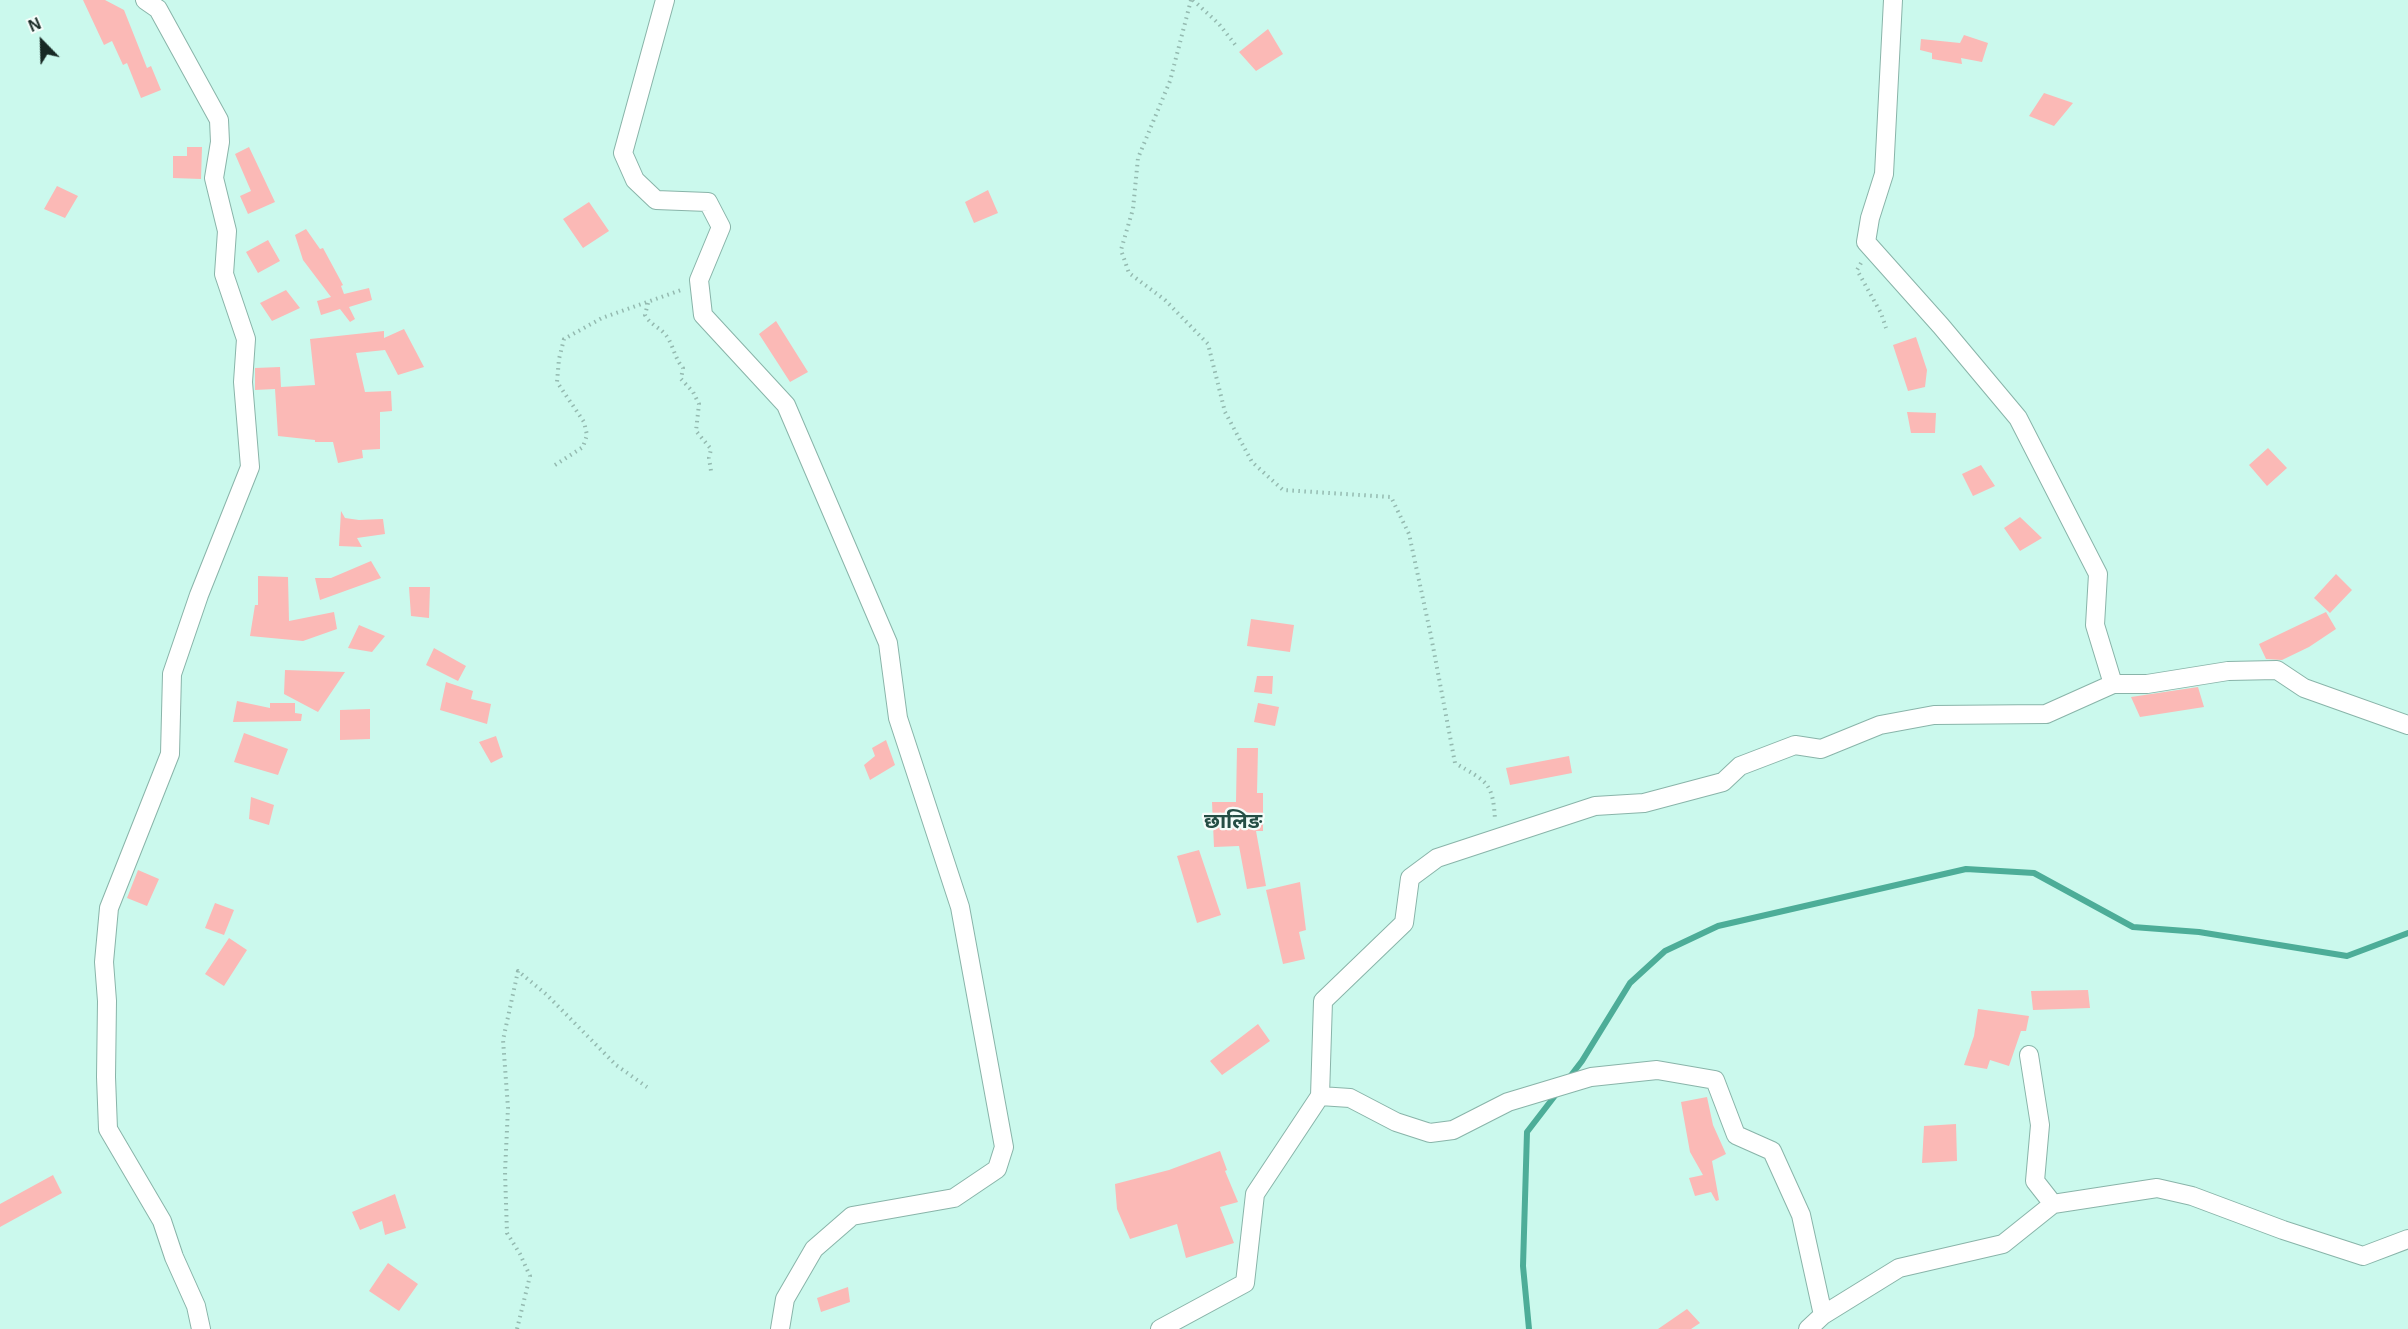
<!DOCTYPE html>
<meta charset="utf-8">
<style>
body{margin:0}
#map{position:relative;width:2408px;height:1329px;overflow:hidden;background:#cbf9ed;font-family:Helvetica,sans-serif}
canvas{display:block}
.north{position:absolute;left:12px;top:12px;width:60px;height:60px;-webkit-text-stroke:4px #f4fdfa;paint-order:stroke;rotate:337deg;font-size:16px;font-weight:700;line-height:24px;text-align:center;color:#172924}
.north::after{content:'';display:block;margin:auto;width:21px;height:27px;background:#172924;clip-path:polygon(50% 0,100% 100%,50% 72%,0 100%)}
</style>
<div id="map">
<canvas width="2408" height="1329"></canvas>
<div class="north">N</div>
</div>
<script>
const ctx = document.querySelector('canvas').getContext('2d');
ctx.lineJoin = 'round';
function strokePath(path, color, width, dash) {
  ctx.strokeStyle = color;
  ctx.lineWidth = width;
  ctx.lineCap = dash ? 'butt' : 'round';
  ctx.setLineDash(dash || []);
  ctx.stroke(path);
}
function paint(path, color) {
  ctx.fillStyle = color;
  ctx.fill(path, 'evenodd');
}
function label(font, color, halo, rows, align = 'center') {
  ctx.font = font + ' Helvetica,"Noto Sans Devanagari",sans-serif';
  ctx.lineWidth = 4.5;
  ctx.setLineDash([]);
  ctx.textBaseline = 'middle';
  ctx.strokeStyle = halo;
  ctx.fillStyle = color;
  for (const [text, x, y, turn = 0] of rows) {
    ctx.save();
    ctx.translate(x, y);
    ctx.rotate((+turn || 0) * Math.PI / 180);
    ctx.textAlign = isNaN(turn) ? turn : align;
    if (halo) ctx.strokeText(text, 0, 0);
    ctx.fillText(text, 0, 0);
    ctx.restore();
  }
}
strokePath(new Path2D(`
 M1569,1078L1582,1061L1630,983L1665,951L1718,926L1966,869L2034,873L2133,927L2199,932L2347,956L2408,933
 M1529,1329L1523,1266L1527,1132L1557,1093`), '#4dad98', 6);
paint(new Path2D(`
 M83,0H105L124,10L147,68L151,66L161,90L141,98L127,63L123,65L112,41L104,45Z
 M1268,29L1283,54L1256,71L1239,52Z
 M1964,35L1988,43L1982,62L1961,58L1962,64L1932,59V53L1920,50L1921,39L1960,43Z
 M2044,93L2073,103L2054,126L2029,116Z
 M187,147H202L201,179L173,178V156H187Z
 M249,147L275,202L248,214L240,196L251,191L235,154Z
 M57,186L78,196L65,218L44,209Z
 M988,190L998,213L974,223L965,202Z
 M589,202L609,231L583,248L563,219Z
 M306,229L320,249L323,248L343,285L341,286L344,294L369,288L372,300L349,307L355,319L350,322L340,309L321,315L317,301L331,297L303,260L295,235Z
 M268,240L280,261L258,273L246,252Z
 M286,290L300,308L272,321L260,303Z
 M776,321L808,372L790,382L759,334Z
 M404,329L424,367L398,375L385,350L356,353L365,392L391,391L392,411L380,412V449L362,450L363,458L338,463L333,442H315V440L278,436L275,389L255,390V368L280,367L281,387L315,385L310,339L384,331V338Z
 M1916,337L1927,370L1925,387L1908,391L1893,345Z
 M1907,412L1936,413L1935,433H1911Z
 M2268,448L2287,468L2267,486L2249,465Z
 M1981,465L1995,486L1973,496L1962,474Z
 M341,511L345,518L359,520L383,519L385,534L357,538L362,547L339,546Z
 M2020,517L2042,538L2020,551L2004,528Z
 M371,561L381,578L320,600L315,578H331Z
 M2336,574L2352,590L2330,613L2314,598Z
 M258,576L288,577L289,621L334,612L337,629L303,641L250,636L255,605H258Z
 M409,587H430L429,618L411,616Z
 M2326,612L2336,629L2309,647L2282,660L2266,659L2259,644Z
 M1251,619L1294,625L1290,652L1247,646Z
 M359,625L385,636L372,652L348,648Z
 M434,648L466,666L458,681L426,665Z
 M285,670L345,672L318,712L284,694Z
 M1257,676H1273L1272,694L1254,692Z
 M446,682L473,691L471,699L491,704L487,724L440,710Z
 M2198,687L2204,707L2140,717L2131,697Z
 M237,701L270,708V703H295V713L302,714L301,721L233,722Z
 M1258,703L1279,707L1275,726L1254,722Z
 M370,709V739L340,740V710Z
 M244,733L288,749L278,775L234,762Z
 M496,736L503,757L491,763L479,742Z
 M886,740L895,765L870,780L864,765L875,756L872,748Z
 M1237,748H1258L1257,793H1263V831H1256L1266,886L1247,889L1239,846L1214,847L1212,802H1236Z
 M1569,756L1572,773L1510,785L1506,768Z
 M251,797L274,805L269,825L249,819Z
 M1199,850L1221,915L1197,923L1177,856Z
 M138,870L159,879L147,906L127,898Z
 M1300,882L1306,930L1299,932L1305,959L1283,964L1266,890Z
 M215,903L234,910L224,935L205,928Z
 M229,938L247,950L224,986L205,974Z
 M2088,990L2090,1008L2033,1010L2031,991Z
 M1978,1009L2029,1016L2026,1031H2021L2009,1066L1990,1060L1987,1069L1964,1065L1974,1036Z
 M1258,1024L1270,1041L1222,1075L1210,1061Z
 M1707,1097L1713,1125L1726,1154L1712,1161L1719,1200L1716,1201L1711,1192L1695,1196L1689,1178L1703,1175L1690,1152L1681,1102Z
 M1956,1124L1957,1161L1922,1163L1924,1126Z
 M1220,1151L1227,1170L1225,1171L1238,1202L1220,1207L1234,1243L1186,1258L1177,1224L1130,1239L1117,1209L1115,1184L1169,1170Z
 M53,1175L62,1193L0,1227V1204Z
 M395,1194L406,1228L385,1235L382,1221L360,1230L352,1212Z
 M388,1263L418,1284L399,1311L369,1291Z
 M848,1287L850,1302L821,1312L817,1298Z
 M1687,1309L1700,1323L1691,1329H1658Z`), '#fbb9b6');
const minor = new Path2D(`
 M145,0L158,9L219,120L220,142L214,178L227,231L224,274L246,339L243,382L250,467L199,595L172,674L170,754L109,908L104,962L107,1001L106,1077L108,1129L162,1221L174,1257L196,1306L201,1329
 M665,0L623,153L635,180L656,200L708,202L721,227L699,280L703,315L786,405L888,643L898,718L960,907L1004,1147L997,1169L954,1198L852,1216L814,1249L785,1299L780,1329
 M1893,0L1884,174L1870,218L1866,242L1941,326L2018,418L2098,574L2095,625L2113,684H2147L2228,671L2277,670L2304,688L2408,725
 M2029,1055L2040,1125L2035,1181L2053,1204
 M1320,1096L1350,1098L1396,1122L1430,1133L1453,1130L1508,1102L1591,1077L1657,1070L1715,1080L1736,1135L1772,1151L1801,1215L1823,1315
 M1160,1329L1245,1283L1255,1194L1320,1096L1323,1001L1404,923L1410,878L1437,858L1595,806L1644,803L1723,782L1740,766L1795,745L1821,749L1880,725L1934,715L2046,714L2113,684
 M1808,1329L1823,1315L1899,1268L2003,1244L2053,1204L2157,1188L2192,1196L2283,1230L2363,1256L2408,1239`);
strokePath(minor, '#89b4a9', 20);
strokePath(new Path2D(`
 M1191,0L1170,81L1138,158L1133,209L1121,250L1129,273L1165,300L1208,344L1225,412L1252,462L1283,490L1391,497L1409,534L1431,636L1455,763C1487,782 1493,782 1495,820
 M1193,0L1219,24L1237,47
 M1861,263L1857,270L1881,313L1886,328
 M648,303L645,315C650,324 657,326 664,333C673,342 674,358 683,368L681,379L693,392L699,404L696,431L711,449L709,458L711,471
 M555,465L583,447L587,435L584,422L557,382L559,359L564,339L602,318L684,289
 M517,1329L530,1276L520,1254L507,1233L505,1172L508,1108L503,1040L518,971L547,995L616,1065L647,1087`), '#94bab0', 4, [1.5, 4.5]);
strokePath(minor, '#fff', 18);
label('bold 21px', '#254e45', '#f4fdfa', [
 ["छालिङ",1233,822]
]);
</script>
